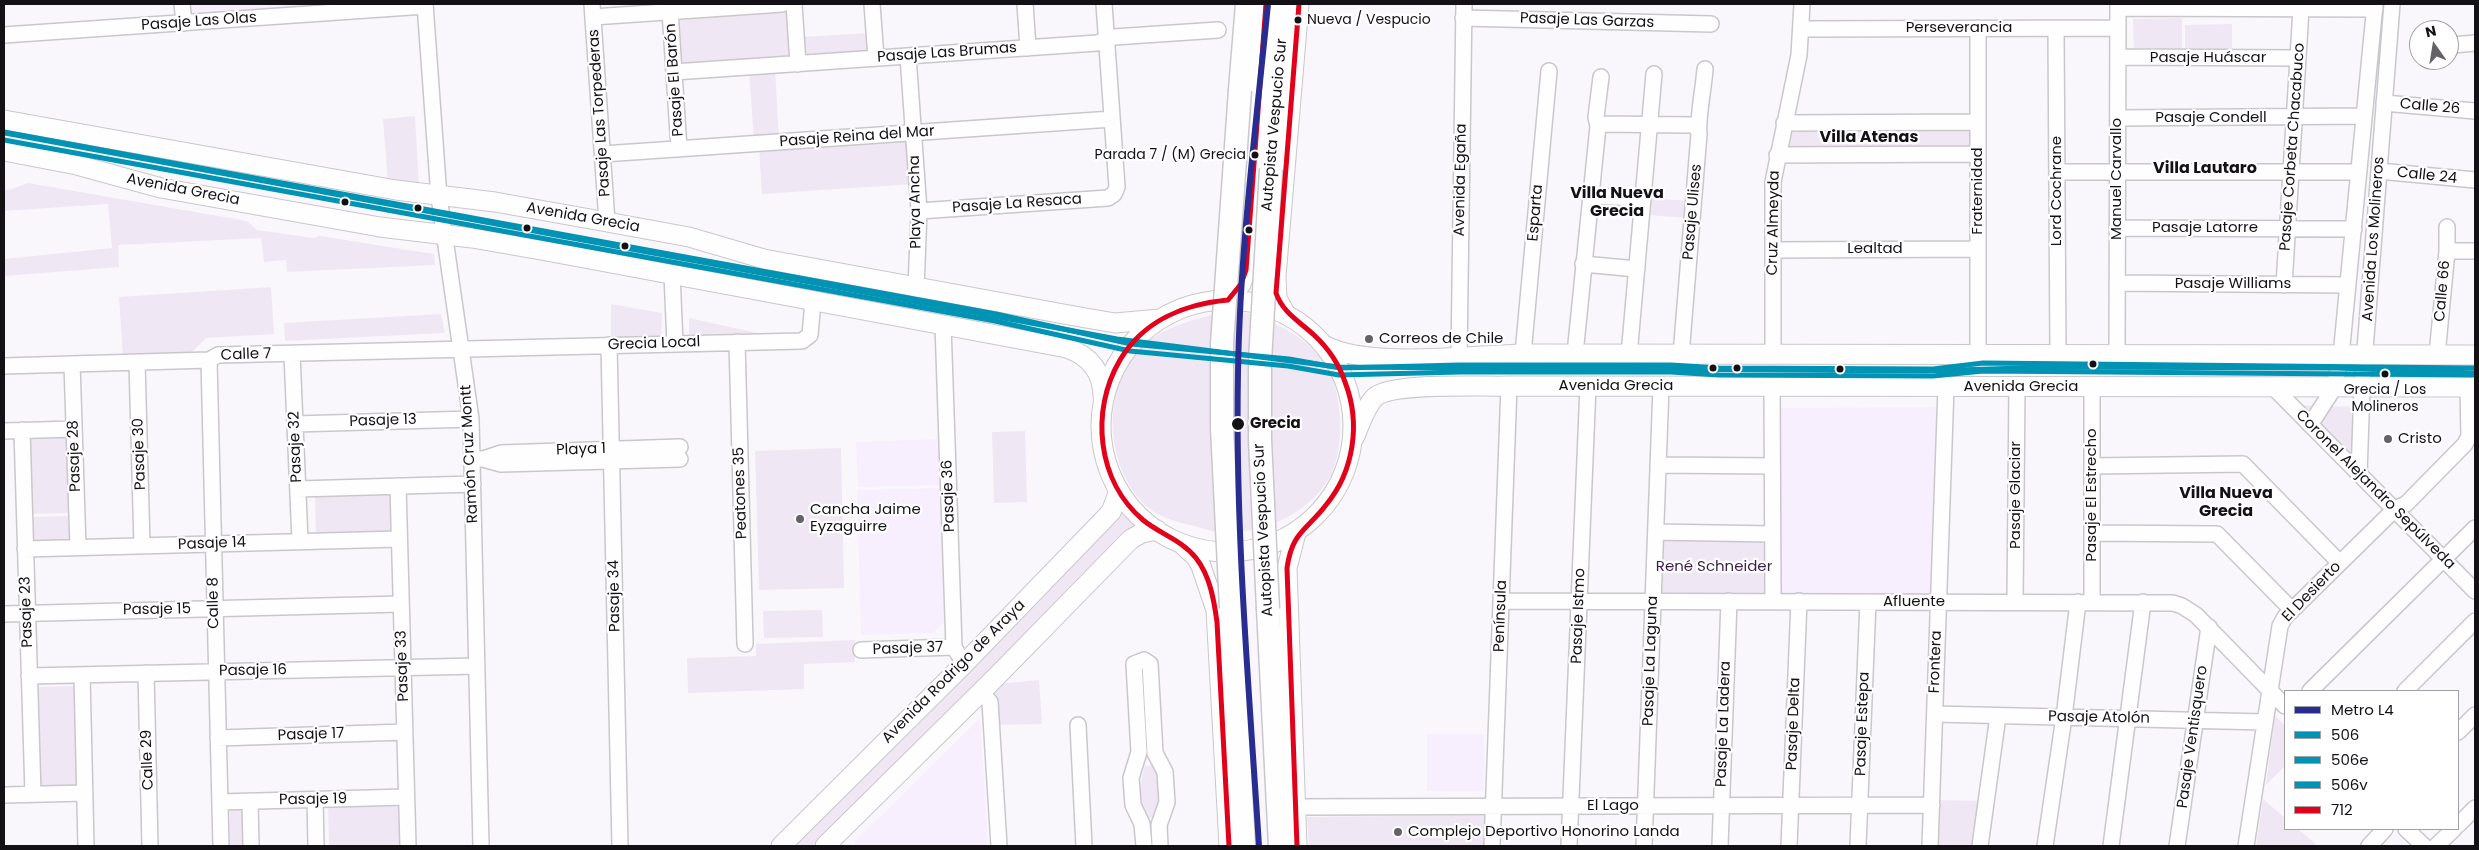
<!DOCTYPE html>
<meta charset="utf-8">
<style>
body{margin:0}
#map{position:relative;width:2479px;height:850px;overflow:hidden;background:#faf7fc;font-family:Poppins,sans-serif}
canvas{display:block}
.frame{position:absolute;inset:0;border:5px solid #141116;pointer-events:none}
.legend{position:absolute;left:2284px;top:690px;width:175px;height:140px;box-sizing:border-box;background:#fff;border:1px solid #a1a0a2;margin:0;padding:6px 9px;list-style:none;font-size:15px;color:#141116}
.legend li{display:flex;align-items:center;gap:10px;height:25px}
.legend b{width:25px;border:1px solid #a1a0a2}
.north{position:absolute;left:2409px;top:20px;width:50px;height:50px;box-sizing:border-box;background:#fff;border:1px solid #a1a0a2;border-radius:50%;rotate:347deg;font-size:14px;font-weight:700;line-height:20px;text-align:center;color:#141116}
.north::after{content:'';display:block;margin:auto;width:18px;height:22px;background:#646266;clip-path:polygon(50% 0,100% 100%,50% 72%,0 100%)}
</style>
<div id="map">
<canvas width="2479" height="850"></canvas>
<div class="frame"></div>
<ul class="legend">
<li><b style="height:6px;background:#292d91"></b>Metro L4</li>
<li><b style="height:6px;background:#0093b3"></b>506</li>
<li><b style="height:6px;background:#0093b3"></b>506e</li>
<li><b style="height:6px;background:#0093b3"></b>506v</li>
<li><b style="height:6px;background:#e2001a"></b>712</li>
</ul>
<div class="north">N</div>
</div>
<script>
const ctx = document.querySelector('canvas').getContext('2d');
ctx.lineJoin = 'round';
function paint(path, color) {
  ctx.fillStyle = color;
  ctx.fill(path, 'evenodd');
}
function strokePath(path, color, width, dash) {
  ctx.strokeStyle = color;
  ctx.lineWidth = width;
  ctx.lineCap = dash ? 'butt' : 'round';
  ctx.setLineDash(dash || []);
  ctx.stroke(path);
}
function label(font, color, halo, rows, align = 'center') {
  ctx.font = font + ' Poppins,sans-serif';
  ctx.lineWidth = 4.5;
  ctx.setLineDash([]);
  ctx.textBaseline = 'middle';
  ctx.strokeStyle = halo;
  ctx.fillStyle = color;
  for (const [text, x, y, turn = 0] of rows) {
    ctx.save();
    ctx.translate(x, y);
    ctx.rotate((+turn || 0) * Math.PI / 180);
    ctx.textAlign = isNaN(turn) ? turn : align;
    if (halo) ctx.strokeText(text, 0, 0);
    ctx.fillText(text, 0, 0);
    ctx.restore();
  }
}
paint(new Path2D(`
 M189,4H361L190,15Z
 M1937,407L1930,596L1777,594L1778,408Z
 M940,439L941,485L858,487L856,442Z
 M942,488L945,621L933,633L861,635L857,490Z
 M980,718L988,846H855V841Z
 M1427,734H1484V791H1427Z`), '#f7effd');
paint(new Path2D(`
 M783,9L789,12L792,53L786,58L686,67L679,61L676,24L680,18Z
 M2182,18V53L2134,54L2133,19Z
 M2232,24V49L2185,50V25Z
 M870,33L871,55L809,59L802,53L801,37Z
 M775,69L779,139L754,140L749,71Z
 M415,116L419,188L388,184L383,119Z
 M1788,128L1970,129V150L1784,149Z
 M910,138L913,184L762,194L759,148Z
 M28,183L247,221L257,230L314,238L320,236L434,254L435,265L287,272L286,260L264,262L261,238L118,245L119,267L4,276V259L112,248L108,204L4,211V190L12,189Z
 M1649,198L1689,201L1688,218L1648,215Z
 M271,287L274,334L206,338L191,353L123,357L119,297Z
 M611,304L662,313L661,340L611,341Z
 M1233,310C1266,316 1309,336 1327,367C1337,385 1340,406 1340,426C1340,443 1338,465 1328,480C1307,516 1257,536 1217,532C1210,531 1202,528 1195,526C1166,520 1146,513 1130,486C1101,437 1107,364 1161,333C1183,321 1208,316 1233,310Z
 M441,314L445,333L285,341L284,323Z
 M689,318L772,336L689,340Z
 M2299,405L2352,407V457Z
 M1025,431L1027,502L994,503L992,432Z
 M67,438L69,513L28,514L26,439Z
 M841,448L844,588L759,590L755,451Z
 M392,491L394,535L316,537L315,494Z
 M1118,502L1145,530L818,846H787Z
 M70,516L71,541L30,542L29,517Z
 M1661,536L1768,538V597L1660,596Z
 M822,610L823,637L764,638L763,611Z
 M855,640V662L804,664V689L688,693L687,658L756,656V644Z
 M1039,680L1042,724L996,725L994,690L998,684Z
 M75,686L78,785L37,786L34,687Z
 M2275,715L2285,726V766L2266,785Z
 M1154,765C1161,781 1163,802 1154,817L1147,818C1139,803 1139,782 1145,766Z
 M2263,799L2285,818V829H2298L2318,846H2256Z
 M400,800L401,845L329,846L328,801Z
 M1936,800L1982,801L1975,846H1934Z
 M230,806H243L244,846H230Z
 M1488,815L1487,846H1309L1307,817Z`), '#f0e7f5');
const minor = new Path2D(`
 M182,4L184,23
 M425,4L439,197L471,419L481,846
 M592,4L607,222
 M794,4L798,64
 M872,4L876,58
 M1025,4L1028,48
 M2118,8L2375,9
 M670,11L679,149
 M593,17L782,4
 M1463,18L1711,24
 M2056,28L2058,354
 M1801,29L2118,28
 M4,35L425,6
 M2453,45L2475,43
 M908,56L919,211L916,289
 M2118,57L2298,58
 M674,72L1097,43L1114,37L1218,30
 M2384,103L2475,111
 M2118,118L2364,116
 M1784,123L1978,122
 M1598,126L1603,124L1692,125L1697,128
 M603,154L1112,119
 M1777,155L1978,154
 M2379,171L2475,180
 M2057,172H2359
 M1590,196L1643,198
 M919,211L1108,198L1114,194L1117,187L1104,4
 M2117,228L2354,229
 M1773,250L1978,249
 M2447,251H2475
 M1583,264L1637,269
 M672,274L675,344
 M2117,283L2348,285
 M2284,285L2301,9
 M943,325L954,647L964,664
 M737,342L745,644
 M609,345L620,846
 M292,354L300,541
 M1523,354L1549,71
 M1575,354L1598,126L1596,117L1601,77
 M1978,354V28
 M2117,354L2118,4
 M1629,355L1654,74
 M1681,355L1699,134C1697,122 1704,85 1705,69
 M1773,355V182L1799,55L1802,4
 M2437,355L2447,251V227
 M1459,356L1464,4
 M209,360L221,846
 M137,362L142,546
 M72,364L78,547
 M4,366L209,360L218,355L802,341L810,335L813,301
 M1772,387L1773,601
 M2274,388L2475,591
 M295,424L471,419
 M2310,425L2334,388L2341,356L2375,4
 M22,430L33,794
 M4,431L74,429
 M472,459H483L501,464L680,459
 M483,459L501,453L680,447
 M1659,465L1772,466
 M2092,466L2243,464L2340,563
 M2359,474L2362,388L2392,4
 M398,486L408,846
 M298,489L473,484
 M1656,532L1772,534
 M2092,533L2217,534L2292,610
 M25,549L399,539
 M1501,601L2173,603L2182,606L2196,615L2285,706
 M2015,602L2017,387
 M2092,602V388
 M4,614L401,604
 M861,650L954,647
 M146,673L150,846
 M82,675L86,846
 M29,676L477,666
 M2310,691L2475,528
 M2405,691L2475,621
 M981,692L990,702L999,846
 M1935,714L2264,722
 M1078,725L1084,846
 M2458,732L2475,715
 M218,738L405,732
 M4,795L85,793
 M315,800L316,846
 M250,801L251,846
 M220,802L406,797
 M1295,807L1932,805
 M2458,825L2475,808
 M2406,829L2424,846
 M1144,846L1142,824L1133,805L1131,778L1139,752L1134,664L1144,660L1150,664L1155,753L1165,772L1167,802L1159,825L1160,846
 M1492,846L1509,386
 M1569,846L1588,386
 M1644,846L1661,387
 M1720,846L1729,601
 M1789,846L1799,601
 M1858,846L1868,602
 M1930,846L1946,387
 M1980,846L1998,716
 M2045,846L2064,717L2078,602
 M2111,846L2143,602
 M2177,846L2209,627
 M2246,846L2280,626L2285,617L2395,509L2406,504L2465,444L2469,436L2468,387
 M2369,846L2385,829
 M2436,846L2454,829`);
const major = new Path2D(`
 M4,120L396,190L495,202L607,222L689,237L764,259L1080,317L1115,323L1160,319
 M4,151L77,165L161,188L380,227L472,238L541,250L1067,348C1090,356 1103,372 1103,397
 M1101 426a126 126 0 1 1 252 0a126 126 0 1 1-252 0Z
 M1228,300L1241,284L1246,270L1266,4
 M1286,315L1277,298L1276,276L1299,4
 M1324,345C1368,369 1471,355 1523,354L2475,355
 M1354,438C1360,425 1365,407 1375,397C1393,382 1482,387 1509,386L2475,387
 M1296,533L1287,568L1297,846
 M1184,546L1196,557L1201,566L1216,610L1229,846
 M781,846L964,664L1111,512L1119,491
 M825,846L997,676L1131,539L1142,533L1157,530`);
const highway = new Path2D(`
 M1240,90L1247,4
 M1271,169L1286,4
 M1231,608L1244,846
 M1268,609L1280,846`);
strokePath(minor, '#cac7cc', 18);
strokePath(major, '#cac7cc', 21);
strokePath(highway, '#cac7cc', 25);
strokePath(minor, '#fefeff', 15);
strokePath(major, '#fefeff', 19);
strokePath(highway, '#fefeff', 22);
const highwayBridge = new Path2D(`
 M1231,608L1222,428V344L1240,90
 M1268,609L1260,440V361L1271,169`);
strokePath(highwayBridge, '#cac7cc', 25, []);
strokePath(highwayBridge, '#fefeff', 22);
strokePath(new Path2D(`
 M4,132L996,314L1131,344L1289,359L1340,368L1460,365H1671L1719,368L1933,369L1983,363L2475,368`), '#0093b3', 5);
strokePath(new Path2D(`
 M4,140L995,321L1130,351L1288,366L1339,375L1460,372H1671L1719,375L1933,376L1983,371L2475,375`), '#0093b3', 5);
strokePath(new Path2D(`
 M5,133L1117,339L1339,367L1925,371L2055,367L2337,368L2475,373`), '#0093b3', 5);
strokePath(new Path2D(`
 M1229,846L1217,622C1214,600 1210,576 1196,558C1182,540 1160,534 1143,520C1097,481 1090,411 1120,360C1143,321 1184,304 1228,300L1241,284L1246,270L1266,4
 M1297,846L1287,568C1292,532 1306,531 1326,505C1354,471 1361,423 1345,382C1339,364 1328,348 1314,335C1299,321 1283,313 1276,293L1299,4`), '#e2001a', 5);
strokePath(new Path2D(`
 M1259,846C1249,688 1235,530 1238,372C1240,249 1256,126 1268,4`), '#292d91', 6);
for (const [x, y, r, color] of [
 [1298,20,4.5,"#141116"],
 [1255,155,4.5,"#141116"],
 [345,202,4.5,"#141116"],
 [418,208,4.5,"#141116"],
 [527,228,4.5,"#141116"],
 [1249,230,4.5,"#141116"],
 [625,246,4.5,"#141116"],
 [1369,339,5,"#646266"],
 [2093,364,4.5,"#141116"],
 [1713,368,4.5,"#141116"],
 [1737,368,4.5,"#141116"],
 [1840,369,4.5,"#141116"],
 [2385,374,4.5,"#141116"],
 [1238,424,7,"#141116"],
 [2388,439,5,"#646266"],
 [800,519,5,"#646266"],
 [1398,832,5,"#646266"]
]) {
  const dot = new Path2D();
  dot.arc(x, y, r, 0, 2 * Math.PI);
  ctx.fillStyle = color;
  ctx.fill(dot);
  strokePath(dot, '#fff', 2);
}
label('14px', '#141116', '#fff', [
 ["Nueva / Vespucio",1307,20],
 ["Parada 7 / (M) Grecia",1246,155,"right"],
 ["Grecia / Los",2385,390,"center"],
 ["Molineros",2385,407,"center"]
], 'left');
label('15px', '#141116', '#fff', [
 ["Pasaje Las Garzas",1587,21,2],
 ["Pasaje Las Olas",199,22,-4],
 ["Perseverancia",1959,28],
 ["Pasaje Las Brumas",947,53,-4],
 ["Pasaje Huáscar",2208,58],
 ["Pasaje El Barón",675,80,-94],
 ["Calle 26",2430,107,5],
 ["Pasaje Las Torpederas",600,113,-94],
 ["Pasaje Condell",2211,118],
 ["Autopista Vespucio Sur",1275,125,-85],
 ["Pasaje Reina del Mar",857,137,-4],
 ["Pasaje Corbeta Chacabuco",2293,147,-86],
 ["Calle 24",2427,176,6],
 ["Manuel Carvallo",2117,179,-90],
 ["Avenida Egaña",1461,180,-89],
 ["Avenida Grecia",183,190,11],
 ["Fraternidad",1978,191,-90],
 ["Lord Cochrane",2057,191,-90],
 ["Playa Ancha",916,202,-91],
 ["Pasaje La Resaca",1017,204,-4],
 ["Pasaje Ulises",1693,212,-85],
 ["Esparta",1536,213,-85],
 ["Avenida Grecia",583,218,10],
 ["Cruz Almeyda",1774,223,-89],
 ["Pasaje Latorre",2205,228],
 ["Avenida Los Molineros",2374,239,-86],
 ["Lealtad",1875,249],
 ["Pasaje Williams",2233,284],
 ["Calle 66",2443,291,-85],
 ["Grecia Local",654,344,-2],
 ["Calle 7",246,355,-2],
 ["Avenida Grecia",1616,386],
 ["Avenida Grecia",2021,387],
 ["Pasaje 13",383,421,-2],
 ["Pasaje 32",296,447,-92],
 ["Playa 1",581,450,-2],
 ["Pasaje 30",140,454,-92],
 ["Ramón Cruz Montt",470,454,-93],
 ["Pasaje 28",75,456,-92],
 ["Coronel Alejandro Sepúlveda",2375,490,45],
 ["Peatones 35",741,493,-92],
 ["Pasaje Glaciar",2016,495,-90],
 ["Pasaje El Estrecho",2092,495,-90],
 ["Pasaje 36",949,496,-92],
 ["Autopista Vespucio Sur",1264,530,-93],
 ["Pasaje 14",212,544,-2],
 ["El Desierto",2312,592,-46],
 ["Pasaje 34",615,596,-91],
 ["Afluente",1914,602],
 ["Calle 8",214,603,-91],
 ["Pasaje 15",157,610,-1],
 ["Pasaje 23",27,612,-92],
 ["Península",1501,616,-88],
 ["Pasaje Istmo",1579,616,-88],
 ["Pasaje 37",908,649,-2],
 ["Pasaje La Laguna",1651,661,-88],
 ["Frontera",1936,662,-88],
 ["Pasaje 33",403,666,-92],
 ["Pasaje 16",253,671,-1],
 ["Avenida Rodrigo de Araya",954,672,-45],
 ["Pasaje Atolón",2099,718,1],
 ["Pasaje La Ladera",1724,724,-88],
 ["Pasaje Delta",1794,724,-88],
 ["Pasaje Estepa",1863,724,-88],
 ["Pasaje 17",311,735,-2],
 ["Pasaje Ventisquero",2193,737,-82],
 ["Calle 29",148,760,-92],
 ["Pasaje 19",313,800,-1],
 ["El Lago",1613,806]
]);
label('15px', '#141116', '#fff', [
 ["Correos de Chile",1379,339],
 ["Cristo",2398,439],
 ["Cancha Jaime",810,510],
 ["Eyzaguirre",810,527],
 ["Complejo Deportivo Honorino Landa",1408,832]
], 'left');
label('bold 15px', '#141116', '#fff', [
 ["Grecia",1250,424]
], 'left');
label('15px', '#3a1f49', '#fff', [
 ["René Schneider",1714,567]
]);
label('bold 16px', '#141116', '#fff', [
 ["Villa Atenas",1869,138],
 ["Villa Lautaro",2205,169],
 ["Villa Nueva",1617,194],
 ["Grecia",1617,212],
 ["Villa Nueva",2226,494],
 ["Grecia",2226,512]
]);
</script>
